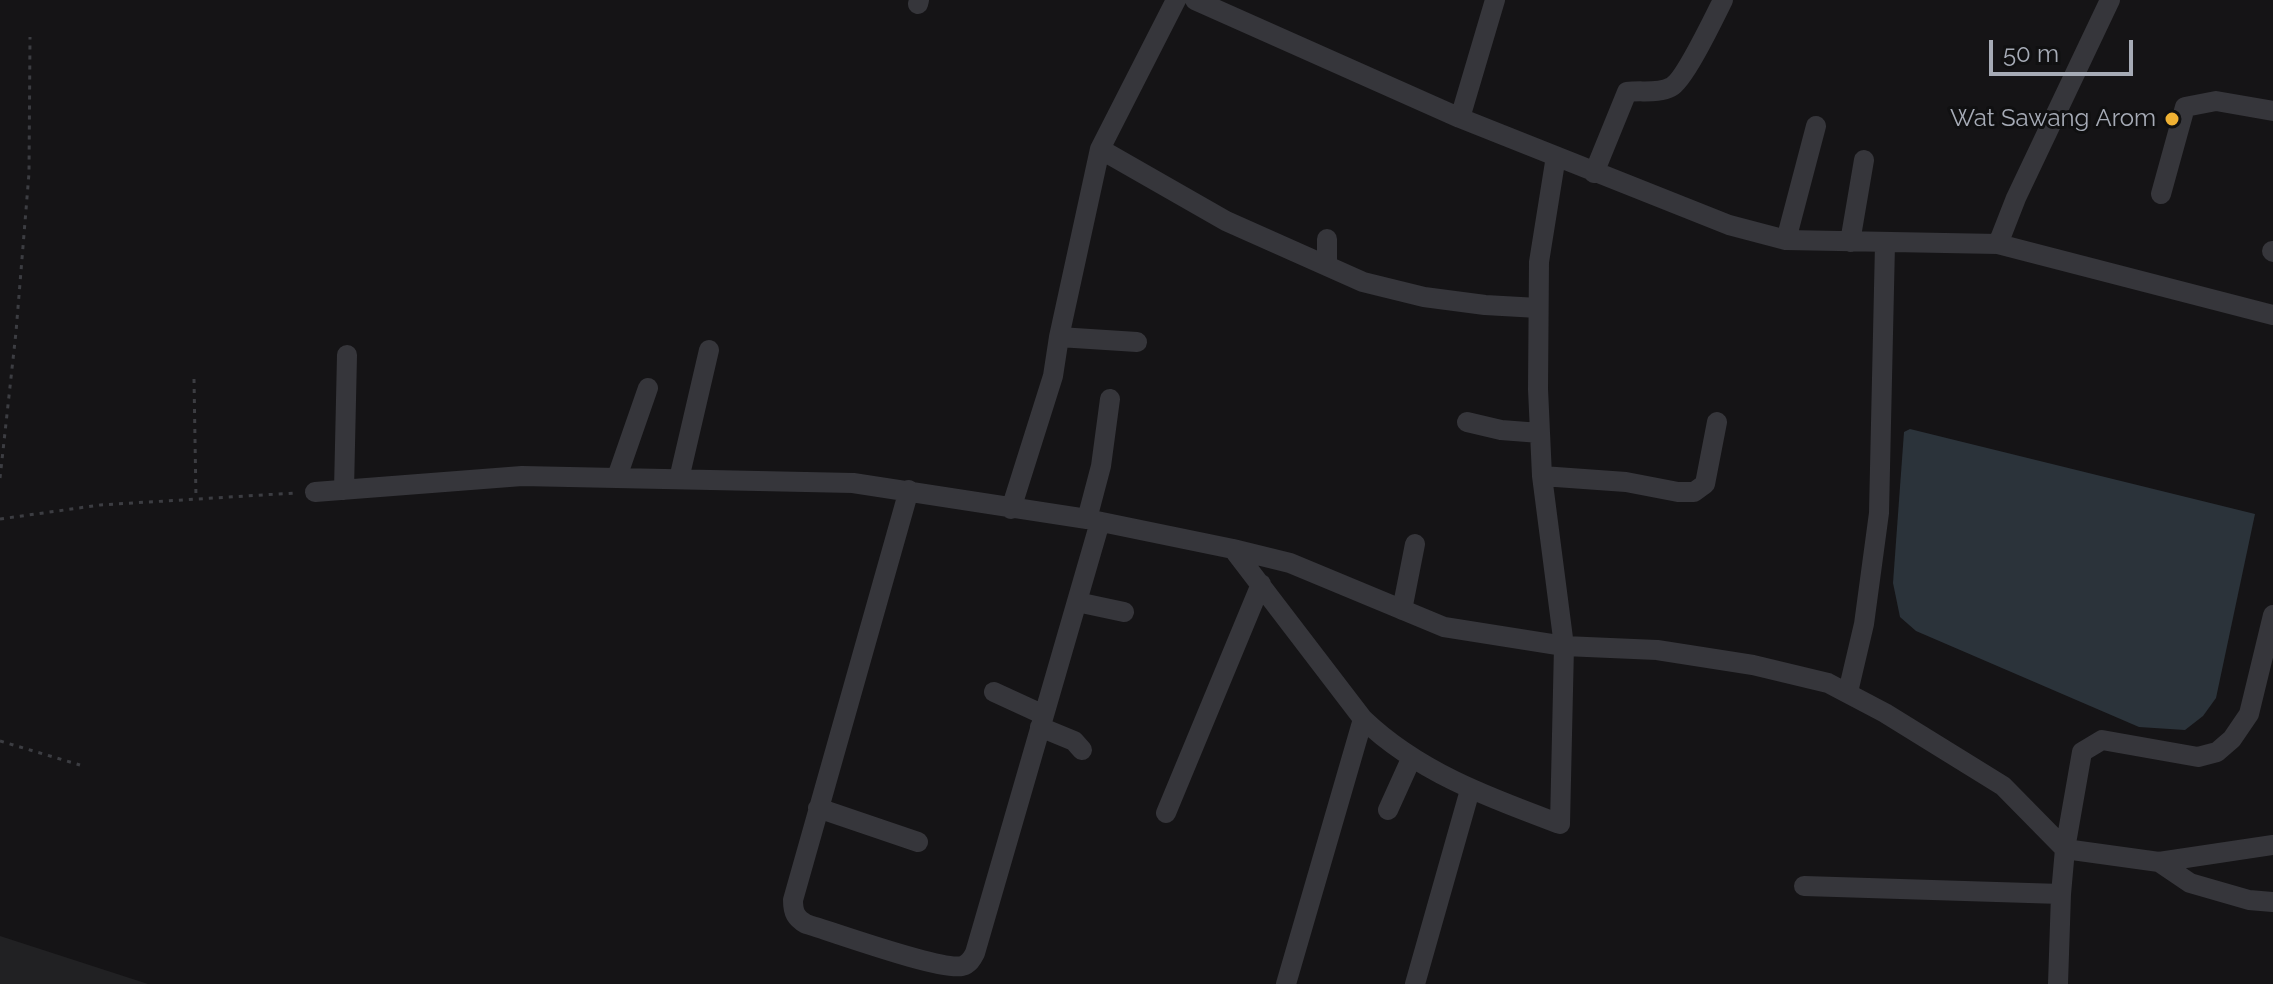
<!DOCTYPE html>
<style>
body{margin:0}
#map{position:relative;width:2273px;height:984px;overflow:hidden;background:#151416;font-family:Raleway,sans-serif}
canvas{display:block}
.scale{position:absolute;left:1989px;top:40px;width:144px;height:36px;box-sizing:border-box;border:4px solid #a6abb6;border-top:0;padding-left:10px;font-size:24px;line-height:28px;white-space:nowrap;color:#a6abb6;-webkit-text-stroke:6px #101011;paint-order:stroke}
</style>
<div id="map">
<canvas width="2273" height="984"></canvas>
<div class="scale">50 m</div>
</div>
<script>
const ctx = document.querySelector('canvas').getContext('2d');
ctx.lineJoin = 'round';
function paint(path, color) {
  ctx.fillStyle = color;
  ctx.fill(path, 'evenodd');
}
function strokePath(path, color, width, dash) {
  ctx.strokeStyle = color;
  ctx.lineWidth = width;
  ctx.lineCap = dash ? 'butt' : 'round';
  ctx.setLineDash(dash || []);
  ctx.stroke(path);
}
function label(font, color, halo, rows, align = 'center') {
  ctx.font = font + ' Raleway,sans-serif';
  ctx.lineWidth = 6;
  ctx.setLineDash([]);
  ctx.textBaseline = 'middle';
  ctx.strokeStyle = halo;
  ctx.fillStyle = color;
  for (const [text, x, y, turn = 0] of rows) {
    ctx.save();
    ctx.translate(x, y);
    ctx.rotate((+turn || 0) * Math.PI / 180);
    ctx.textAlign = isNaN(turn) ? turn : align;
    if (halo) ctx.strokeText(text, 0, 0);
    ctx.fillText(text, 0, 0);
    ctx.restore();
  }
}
paint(new Path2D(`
 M0,936L148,984H0Z`), '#212123');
paint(new Path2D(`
 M1910,429L2255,514L2216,698L2203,716L2185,730L2139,727L1916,631L1900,617L1893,583L1904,432Z`), '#2b333a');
strokePath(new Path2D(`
 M194,379L196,499
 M0,478L16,332L29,173L30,37
 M0,519L100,505L295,493
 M0,741L80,765`), '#3c3d42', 3, [4, 6]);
strokePath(new Path2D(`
 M1195,0L1460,118L1729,225L1786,240L1998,244L2016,198L2110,0
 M918,4L919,0
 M1460,118L1495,0
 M1100,149L1226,221L1363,282L1424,297L1485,305L1538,308
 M1594,173L1627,92C1641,90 1658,94 1671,87C1684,81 1715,16 1723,0
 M2161,194L2185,107L2216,101L2273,111
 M1327,239V266
 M1786,240L1816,126
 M1850,242L1864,160
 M1998,244L2273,315
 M2272,251L2273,252
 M1059,337L1137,342
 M1467,422L1501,430L1540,433
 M1542,476L1626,482L1678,492H1694L1705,484L1717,422
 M617,477L648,388
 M679,479L709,350
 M344,490L347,355
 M909,490L793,900C793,913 796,918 806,924C834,932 940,971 962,966C969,964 972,959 975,953L1100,522
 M315,492L522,476L853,483L1087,519L1233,549L1290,563L1444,627L1564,646L1657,650L1753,665L1828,683L1885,713L2003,786L2065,849L2061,894L2058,984
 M1011,509L1053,376L1059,337L1100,149L1176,0
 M1087,519L1101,466L1110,399
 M1233,549L1363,719C1418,772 1490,798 1560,824L1564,646L1542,476L1538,389L1539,262L1556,156
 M1077,602L1124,612
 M1402,610L1415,544
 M2273,615L2249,714L2232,739L2217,752L2198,757L2102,740L2082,752L2065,849L2159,862L2273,845
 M994,692L1044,715
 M1848,692L1864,624L1879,513L1885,244
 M1040,727L1074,741L1082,750
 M818,808L918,842
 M1388,810L1412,757
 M1166,813L1261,584
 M2159,862L2190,883L2249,900L2273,902
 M1804,886L2061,894
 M1286,984L1363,719
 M1415,984L1470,790`), '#36363b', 20);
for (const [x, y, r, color] of [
 [2172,119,8,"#efb133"]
]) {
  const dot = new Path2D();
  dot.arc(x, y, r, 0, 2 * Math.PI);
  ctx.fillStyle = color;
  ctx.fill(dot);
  strokePath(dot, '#101011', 3);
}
label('24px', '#a6abb6', '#101011', [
 ["Wat Sawang Arom",2156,119]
], 'right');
</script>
